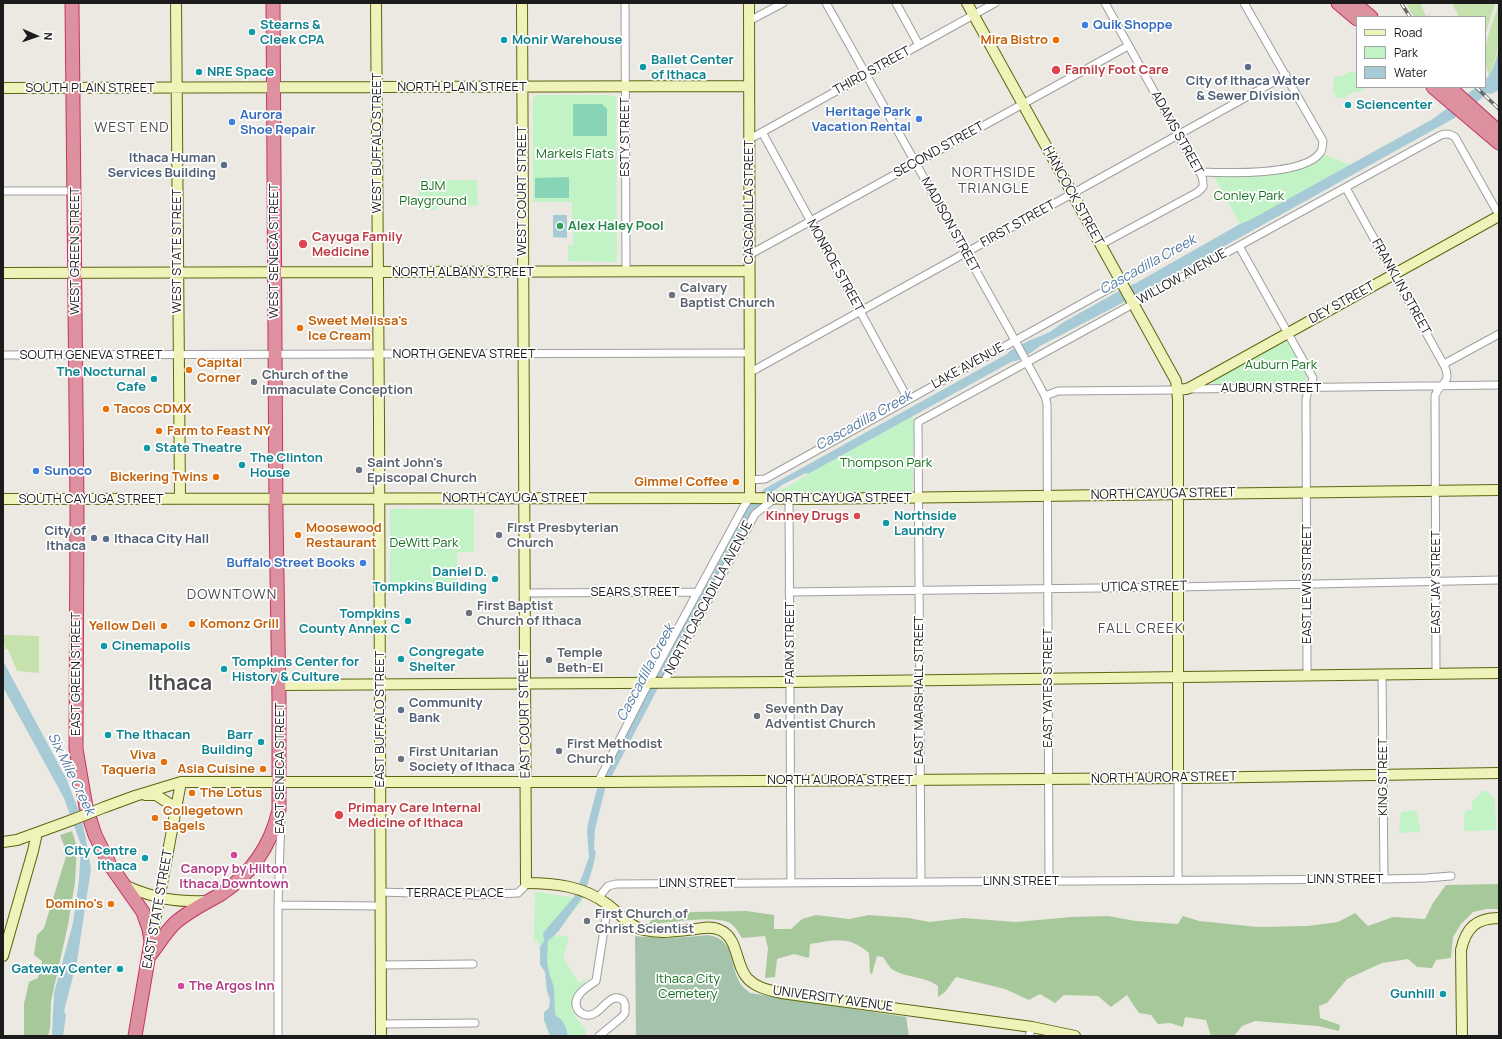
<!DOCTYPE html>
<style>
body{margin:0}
#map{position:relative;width:1502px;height:1039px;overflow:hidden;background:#ece9e2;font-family:Manrope,sans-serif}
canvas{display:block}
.frame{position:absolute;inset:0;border:4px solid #1b1b1b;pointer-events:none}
.legend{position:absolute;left:1356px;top:16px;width:130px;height:72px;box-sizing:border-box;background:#fff;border:1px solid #a4a4a4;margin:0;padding:5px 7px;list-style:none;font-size:12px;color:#1b1b1b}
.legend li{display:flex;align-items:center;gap:8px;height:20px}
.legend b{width:20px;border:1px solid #a4a4a4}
.north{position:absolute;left:16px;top:16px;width:40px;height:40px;-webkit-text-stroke:3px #fff;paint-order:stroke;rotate:92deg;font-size:11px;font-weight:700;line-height:16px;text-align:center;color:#1b1b1b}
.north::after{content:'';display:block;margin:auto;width:14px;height:18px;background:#1b1b1b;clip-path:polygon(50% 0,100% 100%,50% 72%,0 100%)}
</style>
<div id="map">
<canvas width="1502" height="1039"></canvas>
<div class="frame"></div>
<ul class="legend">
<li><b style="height:5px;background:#eff3b9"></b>Road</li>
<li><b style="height:11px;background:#c2f3c6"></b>Park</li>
<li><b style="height:11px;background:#a6cbd6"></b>Water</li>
</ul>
<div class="north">N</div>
</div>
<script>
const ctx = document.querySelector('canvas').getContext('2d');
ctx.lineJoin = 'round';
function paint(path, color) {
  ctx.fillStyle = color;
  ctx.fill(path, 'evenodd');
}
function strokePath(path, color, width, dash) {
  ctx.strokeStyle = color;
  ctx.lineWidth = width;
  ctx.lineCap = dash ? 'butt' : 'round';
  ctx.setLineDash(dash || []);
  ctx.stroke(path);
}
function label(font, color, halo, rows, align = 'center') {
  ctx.font = font + ' Manrope,sans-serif';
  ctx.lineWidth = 3.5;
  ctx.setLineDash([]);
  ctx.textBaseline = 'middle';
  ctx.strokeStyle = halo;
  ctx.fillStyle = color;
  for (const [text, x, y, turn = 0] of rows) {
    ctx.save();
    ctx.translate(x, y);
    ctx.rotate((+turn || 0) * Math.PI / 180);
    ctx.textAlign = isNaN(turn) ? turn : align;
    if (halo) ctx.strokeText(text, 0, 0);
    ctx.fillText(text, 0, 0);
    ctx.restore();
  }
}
paint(new Path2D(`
 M1406,3H1423L1421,5L1426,16L1429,15L1430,17H1414Z
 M1452,3H1495L1485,36V17H1459Z
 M1499,3C1499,28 1501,52 1489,75C1478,51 1492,27 1499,3Z
 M3,635L39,636V673L17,671L8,649H6L3,644Z`), '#c6e2ac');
paint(new Path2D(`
 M72,831L77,847L75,882L68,925L51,1001L50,1028L48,1036H24V1004L29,982L38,978L42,961L34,955L37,935L44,928L67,853L60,835Z
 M1499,884V909H1487L1473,912L1461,924L1453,937L1451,958L1436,960L1432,968L1417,967L1408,959L1382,963L1347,979L1327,1003L1319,1006L1320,1018L1340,1025L1339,1031L1318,1026L1255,1021L1242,1026L1234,1036H1211L1206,1020L1185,1017L1183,1027L1170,1023L1158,1024L1151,1015L1139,1013L1132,1003L1127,995L1111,1007L1098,996L1064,995L1055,1003L1040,994L1029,1000L1005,989L956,977L945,992L938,997V986C925,976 907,978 893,970C889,967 886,961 883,957L877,956L872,974L870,973L869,953C849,935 834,940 810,944L809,958L794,954L777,959L775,977L765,978L768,948L765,936L742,938C738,932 735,925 728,922C710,915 669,923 649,924L654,915L667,918L675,914L691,912L746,911L774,915V929H791L802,919L816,915L849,919L869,915L909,918L929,922L964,918L1016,922L1071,917L1108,916L1136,921L1178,924L1183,916L1199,921L1258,927L1308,926L1338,922L1355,913L1368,926L1393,917L1425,919L1433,903L1446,885Z`), '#a7c89a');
paint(new Path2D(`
 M707,935C734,938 729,960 738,979C739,982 741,985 743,987C745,989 748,991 750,993L906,1017L909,1036H636L635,936C660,939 683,938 707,935Z`), '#a5c3aa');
paint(new Path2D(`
 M1349,72H1357V87H1367L1360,92L1356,91L1348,95L1344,99L1340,97L1339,98L1335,97V93H1333L1334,76L1340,77Z
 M537,95H612L616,97L617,262L568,261V245H573L572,202H533V98Z
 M1325,155L1350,165L1250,220L1240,224L1213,175C1242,175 1304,179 1325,155Z
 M419,180H477L478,206L441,205L440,207H438L437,210H419Z
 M1287,340L1307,375L1305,382L1302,383L1215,384L1213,383L1214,380Z
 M912,417L914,420L913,491L817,493L813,492H781L775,491L786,488L808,474Z
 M390,509H474V552H457V587L426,588V591H390Z
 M1483,791H1487L1495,800L1496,830L1466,831L1464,829V813L1467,810H1472V802Z
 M1416,810L1421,832L1399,833L1401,812Z
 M535,892L544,893L583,899L563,924L549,935L569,936L563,958L579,983L589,977C571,998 564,1006 585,1028L586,1036H557C552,1003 548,971 537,940L534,943Z`), '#c2f3c6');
paint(new Path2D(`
 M573,104H602L607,109V136H573Z
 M569,177V198H535V178Z`), '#87d4b7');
paint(new Path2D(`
 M1499,47V90L1491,94L1487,93L1469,110L1124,302L1040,346C1031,353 1022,360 1011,362L808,474L806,473L782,485L771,493L753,512L669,662L668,669L605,789L595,829L594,850L596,852L593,867L584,895L558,932L548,941L547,961L549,973L554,987L555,1013L556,1016C564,1020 566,1027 568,1036H550L544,1020V1012L549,1008L550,1000L547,991L545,972L540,965V947L544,941L543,933L574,897L584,871L589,857L587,831L588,823L597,789L703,590L709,581L746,509L764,489L1007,354L1011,350L1028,341L1050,332L1062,323L1119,291L1136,283L1240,224L1250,220L1431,120L1477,87H1485V80C1494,71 1496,59 1499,47Z
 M553,215H567V238L553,237Z
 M3,661L66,778L80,814L85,834L91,869L77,961L64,1011L66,1015L63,1036H52L54,993L73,923L79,880L81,845L64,798L3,687Z`), '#a6cbd6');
const street = new Path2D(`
 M625,3L626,271
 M826,3L1012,335L1045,396L1047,404L1049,881
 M896,3L919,45
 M749,21L783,3
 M762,132L908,399
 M748,140L995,3
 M1200,172C1227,173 1303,176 1320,153C1323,150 1322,145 1323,141L1244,3
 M1346,188L1445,367C1452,385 1439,382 1435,396L1436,673
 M3,191H74
 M1100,245L1198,192L1203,187C1204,174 1198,171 1192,160L1105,3
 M1239,246L1313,378C1311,387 1307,389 1306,400L1307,675
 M749,255L1128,46
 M3,355L749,353
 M1444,364L1499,334
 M749,373L1286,75
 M1189,389L1499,385
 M1045,396L1058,391L1177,390
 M750,480L765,479L1121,282
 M789,499L791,883
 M789,592L1177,587L1499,580
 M524,593L698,592
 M1382,674L1384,879
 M664,682L755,514L774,499
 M1178,778V880
 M598,782L649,682L744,506L750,498
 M921,882L918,422L1441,135C1447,133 1450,134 1455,137L1499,215
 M380,892L475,895L518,893L524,887L526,883
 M598,898L608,886L616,884L1384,879L1426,878L1451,876
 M278,905L380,906
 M381,965L473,964
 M381,1024L475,1023
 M278,1036V905L281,818
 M599,1036L622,1017L625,1013V1004L623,1000C608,990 601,1018 586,1015C582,1014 580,1013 578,1010C570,997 587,987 596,981L608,904
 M1029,1036L1032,1027`);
const secondary = new Path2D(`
 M176,3L180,498
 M376,3L379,421L381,1036
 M522,3L526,883C555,883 583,886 607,904C618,912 630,927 644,930C660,934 679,931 696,929C703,928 712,926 720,930C739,938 735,966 748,979C757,988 769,990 781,993L1032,1027L1075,1036
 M749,3L750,498
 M967,3L1176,381L1178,399V778
 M3,88L748,86
 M3,273L749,271
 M1177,390L1186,389L1189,388L1499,216
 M3,499L750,498L805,499L1499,490
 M279,685L790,682L1499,673
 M145,795H156L176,808
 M105,807L135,796L181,782H610L1187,778L1499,773
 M3,842L17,840L72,820
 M126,886C157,899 174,902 207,901
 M152,937L181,782
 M3,956L33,851L37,833
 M1462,1036L1461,950C1466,928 1476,918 1499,918`);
const highway = new Path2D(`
 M72,3L77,508L76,749L86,807L95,835L110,865L143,912L149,929L151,942L135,1036
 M1338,3L1357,19
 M1354,3L1371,17
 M1433,87L1499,143
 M1449,87L1499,132
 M150,955C158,945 165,933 174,924C188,911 206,903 221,894C251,874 271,845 279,810V701L276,513L273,3`);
strokePath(street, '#9f9f9f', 9);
strokePath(secondary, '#5c660f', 12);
strokePath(highway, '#c53465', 15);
strokePath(street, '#fff', 7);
strokePath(secondary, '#eff3b9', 10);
strokePath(highway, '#dd909e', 13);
const rail = new Path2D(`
 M1401,3L1410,17
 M1476,87L1499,109`);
strokePath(rail, '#696969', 3.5);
strokePath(rail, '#fff', 2, [6]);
const secondaryBridge = new Path2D(`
 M72,820L105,807`);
strokePath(secondaryBridge, '#5c660f', 12, []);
strokePath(secondaryBridge, '#eff3b9', 10);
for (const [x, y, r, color] of [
 [1085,25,4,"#3f7fe0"],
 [252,32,4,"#0f9aa8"],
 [504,40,4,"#0f9aa8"],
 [1056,40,4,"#e8710a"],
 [643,67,4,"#0f9aa8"],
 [1248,67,4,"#5c6f8a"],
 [1056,70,5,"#e0444e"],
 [199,72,4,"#0f9aa8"],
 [1348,105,4,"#0f9aa8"],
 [919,119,4,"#3f7fe0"],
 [232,122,4,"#3f7fe0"],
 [224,165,4,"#5c6f8a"],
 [560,226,4,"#2e9e5b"],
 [303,244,5,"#e0444e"],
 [672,295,4,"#6b7280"],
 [300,328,4,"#e8710a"],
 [189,370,4,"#e8710a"],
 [154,379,4,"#0f9aa8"],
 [254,382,4,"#6b7280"],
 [106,409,4,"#e8710a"],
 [159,431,4,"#e8710a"],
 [147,448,4,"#0f9aa8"],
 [242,465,4,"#0f9aa8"],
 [359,470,4,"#6b7280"],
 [36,471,4,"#3f7fe0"],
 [216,477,4,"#e8710a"],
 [736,482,4,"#e8710a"],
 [857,516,4,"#e0444e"],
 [886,523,4,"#0f9aa8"],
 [298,535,4,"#e8710a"],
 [499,535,4,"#6b7280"],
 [94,538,4,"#5c6f8a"],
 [106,539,4,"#5c6f8a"],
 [363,563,4,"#3f7fe0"],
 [495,579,4,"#0f9aa8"],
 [469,613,4,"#6b7280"],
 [408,621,4,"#0f9aa8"],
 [192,624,4,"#e8710a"],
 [164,626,4,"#e8710a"],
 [104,646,4,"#0f9aa8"],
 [401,659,4,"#0f9aa8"],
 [549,660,4,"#6b7280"],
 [224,669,4,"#0f9aa8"],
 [401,710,4,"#5c6f8a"],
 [757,716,4,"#6b7280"],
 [108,735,4,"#0f9aa8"],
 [261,742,4,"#0f9aa8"],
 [559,751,4,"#6b7280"],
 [401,759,4,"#6b7280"],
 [164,762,4,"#e8710a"],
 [263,769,4,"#e8710a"],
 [192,793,4,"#e8710a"],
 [339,815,5,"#e0444e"],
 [155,818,4,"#e8710a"],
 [234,855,4,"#d1479c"],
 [145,858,4,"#0f9aa8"],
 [111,904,4,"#e8710a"],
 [587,921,4,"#6b7280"],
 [120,969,4,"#0f9aa8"],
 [181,986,4,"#d1479c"],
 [1443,994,4,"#0f9aa8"]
]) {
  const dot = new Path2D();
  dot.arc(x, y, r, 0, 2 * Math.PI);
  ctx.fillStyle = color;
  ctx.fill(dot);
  strokePath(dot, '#fff', 1.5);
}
label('bold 13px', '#0d838f', '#fff', [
 ["Stearns &",260,25],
 ["Cleek CPA",260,40],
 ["Monir Warehouse",512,40],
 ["Ballet Center",651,60],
 ["of Ithaca",651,75],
 ["NRE Space",207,72],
 ["Sciencenter",1356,105],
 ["The Nocturnal",146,372,"right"],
 ["Cafe",146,387,"right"],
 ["State Theatre",155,448],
 ["The Clinton",250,458],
 ["House",250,473],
 ["Northside",894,516],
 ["Laundry",894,531],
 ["Daniel D.",487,572,"right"],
 ["Tompkins Building",487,587,"right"],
 ["Tompkins",400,614,"right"],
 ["County Annex C",400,629,"right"],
 ["Cinemapolis",112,646],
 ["Congregate",409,652],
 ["Shelter",409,667],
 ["Tompkins Center for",232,662],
 ["History & Culture",232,677],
 ["The Ithacan",116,735],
 ["Barr",253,735,"right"],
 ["Building",253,750,"right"],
 ["City Centre",137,851,"right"],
 ["Ithaca",137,866,"right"],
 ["Gateway Center",112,969,"right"],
 ["Gunhill",1435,994,"right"]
], 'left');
label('bold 13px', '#366cbe', '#fff', [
 ["Quik Shoppe",1093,25],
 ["Heritage Park",911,112,"right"],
 ["Vacation Rental",911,127,"right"],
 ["Aurora",240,115],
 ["Shoe Repair",240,130],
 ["Sunoco",44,471],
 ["Buffalo Street Books",355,563,"right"]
], 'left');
label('bold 13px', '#c56008', '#fff', [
 ["Mira Bistro",1048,40,"right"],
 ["Sweet Melissa's",308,321],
 ["Ice Cream",308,336],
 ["Capital",197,363],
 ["Corner",197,378],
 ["Tacos CDMX",114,409],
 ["Farm to Feast NY",167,431],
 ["Bickering Twins",208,477,"right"],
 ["Gimme! Coffee",728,482,"right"],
 ["Moosewood",306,528],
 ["Restaurant",306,543],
 ["Komonz Grill",200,624],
 ["Yellow Deli",156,626,"right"],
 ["Viva",156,755,"right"],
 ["Taqueria",156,770,"right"],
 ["Asia Cuisine",255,769,"right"],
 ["The Lotus",200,793],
 ["Collegetown",163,811],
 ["Bagels",163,826],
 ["Domino's",103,904,"right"]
], 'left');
label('bold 13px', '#be3a42', '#fff', [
 ["Family Foot Care",1065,70],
 ["Cayuga Family",312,237],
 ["Medicine",312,252],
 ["Kinney Drugs",849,516,"right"],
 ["Primary Care Internal",348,808],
 ["Medicine of Ithaca",348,823]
], 'left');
label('13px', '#1b1b1b', '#fff', [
 ["THIRD STREET",872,71,-29],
 ["NORTH PLAIN STREET",462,87],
 ["SOUTH PLAIN STREET",90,88],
 ["ADAMS STREET",1177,133,61],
 ["ESTY STREET",625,137,-90],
 ["WEST BUFFALO STREET",377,143,-90],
 ["SECOND STREET",939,150,-29],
 ["WEST COURT STREET",522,191,-90],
 ["HANCOCK STREET",1073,196,61],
 ["CASCADILLA STREET",749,202,-90],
 ["FIRST STREET",1018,224,-29],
 ["MADISON STREET",950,225,61],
 ["WEST GREEN STREET",75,251,-90],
 ["WEST STATE STREET",177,251,-90],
 ["WEST SENECA STREET",274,251,-90],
 ["MONROE STREET",835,266,61],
 ["NORTH ALBANY STREET",463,272],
 ["WILLOW AVENUE",1182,277,-29],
 ["FRANKLIN STREET",1401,287,61],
 ["DEY STREET",1342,303,-29],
 ["NORTH GENEVA STREET",464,354],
 ["SOUTH GENEVA STREET",91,355],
 ["LAKE AVENUE",968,366,-29],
 ["AUBURN STREET",1271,388],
 ["NORTH CAYUGA STREET",1163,494,-1],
 ["NORTH CAYUGA STREET",515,498],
 ["NORTH CAYUGA STREET",839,498],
 ["SOUTH CAYUGA STREET",91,499],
 ["EAST JAY STREET",1436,582,-90],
 ["EAST LEWIS STREET",1307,584,-90],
 ["UTICA STREET",1144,587,-1],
 ["SEARS STREET",635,592],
 ["NORTH CASCADILLA AVENUE",709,598,-62],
 ["FARM STREET",790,643,-90],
 ["EAST GREEN STREET",76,674,-90],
 ["EAST YATES STREET",1048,688,-90],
 ["EAST MARSHALL STREET",919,690,-90],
 ["EAST COURT STREET",525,715,-91],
 ["EAST BUFFALO STREET",380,719,-90],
 ["EAST SENECA STREET",280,768,-90],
 ["KING STREET",1383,777,-90],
 ["NORTH AURORA STREET",1164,778,-1],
 ["NORTH AURORA STREET",840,780],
 ["LINN STREET",1345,879],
 ["LINN STREET",1021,881],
 ["LINN STREET",697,883],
 ["TERRACE PLACE",455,893],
 ["EAST STATE STREET",158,909,-80],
 ["UNIVERSITY AVENUE",833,999,8]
]);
label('bold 13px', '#4e5e75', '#fff', [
 ["City of Ithaca Water",1248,81,"center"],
 ["& Sewer Division",1248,96,"center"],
 ["Ithaca Human",216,158],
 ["Services Building",216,173],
 ["City of",86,531],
 ["Ithaca",86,546],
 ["Ithaca City Hall",114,539,"left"],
 ["Community",409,703,"left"],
 ["Bank",409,718,"left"]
], 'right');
label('13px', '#156e1d', '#fff', [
 ["Markels Flats",575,154],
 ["BJM",433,186],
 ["Playground",433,201],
 ["Conley Park",1249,196],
 ["Auburn Park",1281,365],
 ["Thompson Park",886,463],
 ["DeWitt Park",424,543],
 ["Ithaca City",688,979],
 ["Cemetery",688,994]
]);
label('bold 13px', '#27864d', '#fff', [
 ["Alex Haley Pool",568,226]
], 'left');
label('bold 13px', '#5b616d', '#fff', [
 ["Calvary",680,288],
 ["Baptist Church",680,303],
 ["Church of the",262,375],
 ["Immaculate Conception",262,390],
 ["Saint John's",367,463],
 ["Episcopal Church",367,478],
 ["First Presbyterian",507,528],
 ["Church",507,543],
 ["First Baptist",477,606],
 ["Church of Ithaca",477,621],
 ["Temple",557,653],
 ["Beth-El",557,668],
 ["Seventh Day",765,709],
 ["Adventist Church",765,724],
 ["First Methodist",567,744],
 ["Church",567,759],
 ["First Unitarian",409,752],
 ["Society of Ithaca",409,767],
 ["First Church of",595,914],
 ["Christ Scientist",595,929]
], 'left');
label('bold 13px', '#b23c85', '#fff', [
 ["Canopy by Hilton",234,869],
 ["Ithaca Downtown",234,884],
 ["The Argos Inn",189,986,"left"]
]);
ctx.letterSpacing = '1px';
label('14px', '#4e4e4e', '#fff', [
 ["WEST END",132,128],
 ["NORTHSIDE",994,173],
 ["TRIANGLE",994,189],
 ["DOWNTOWN",232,595],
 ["FALL CREEK",1141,629]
]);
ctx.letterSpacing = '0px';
label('italic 14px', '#5279a1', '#fff', [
 ["Cascadilla Creek",1148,265,-29],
 ["Cascadilla Creek",864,421,-29],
 ["Cascadilla Creek",646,673,-62],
 ["Six Mile Creek",71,774,64]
]);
label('bold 21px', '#4e4e4e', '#fff', [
 ["Ithaca",180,684]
]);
</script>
